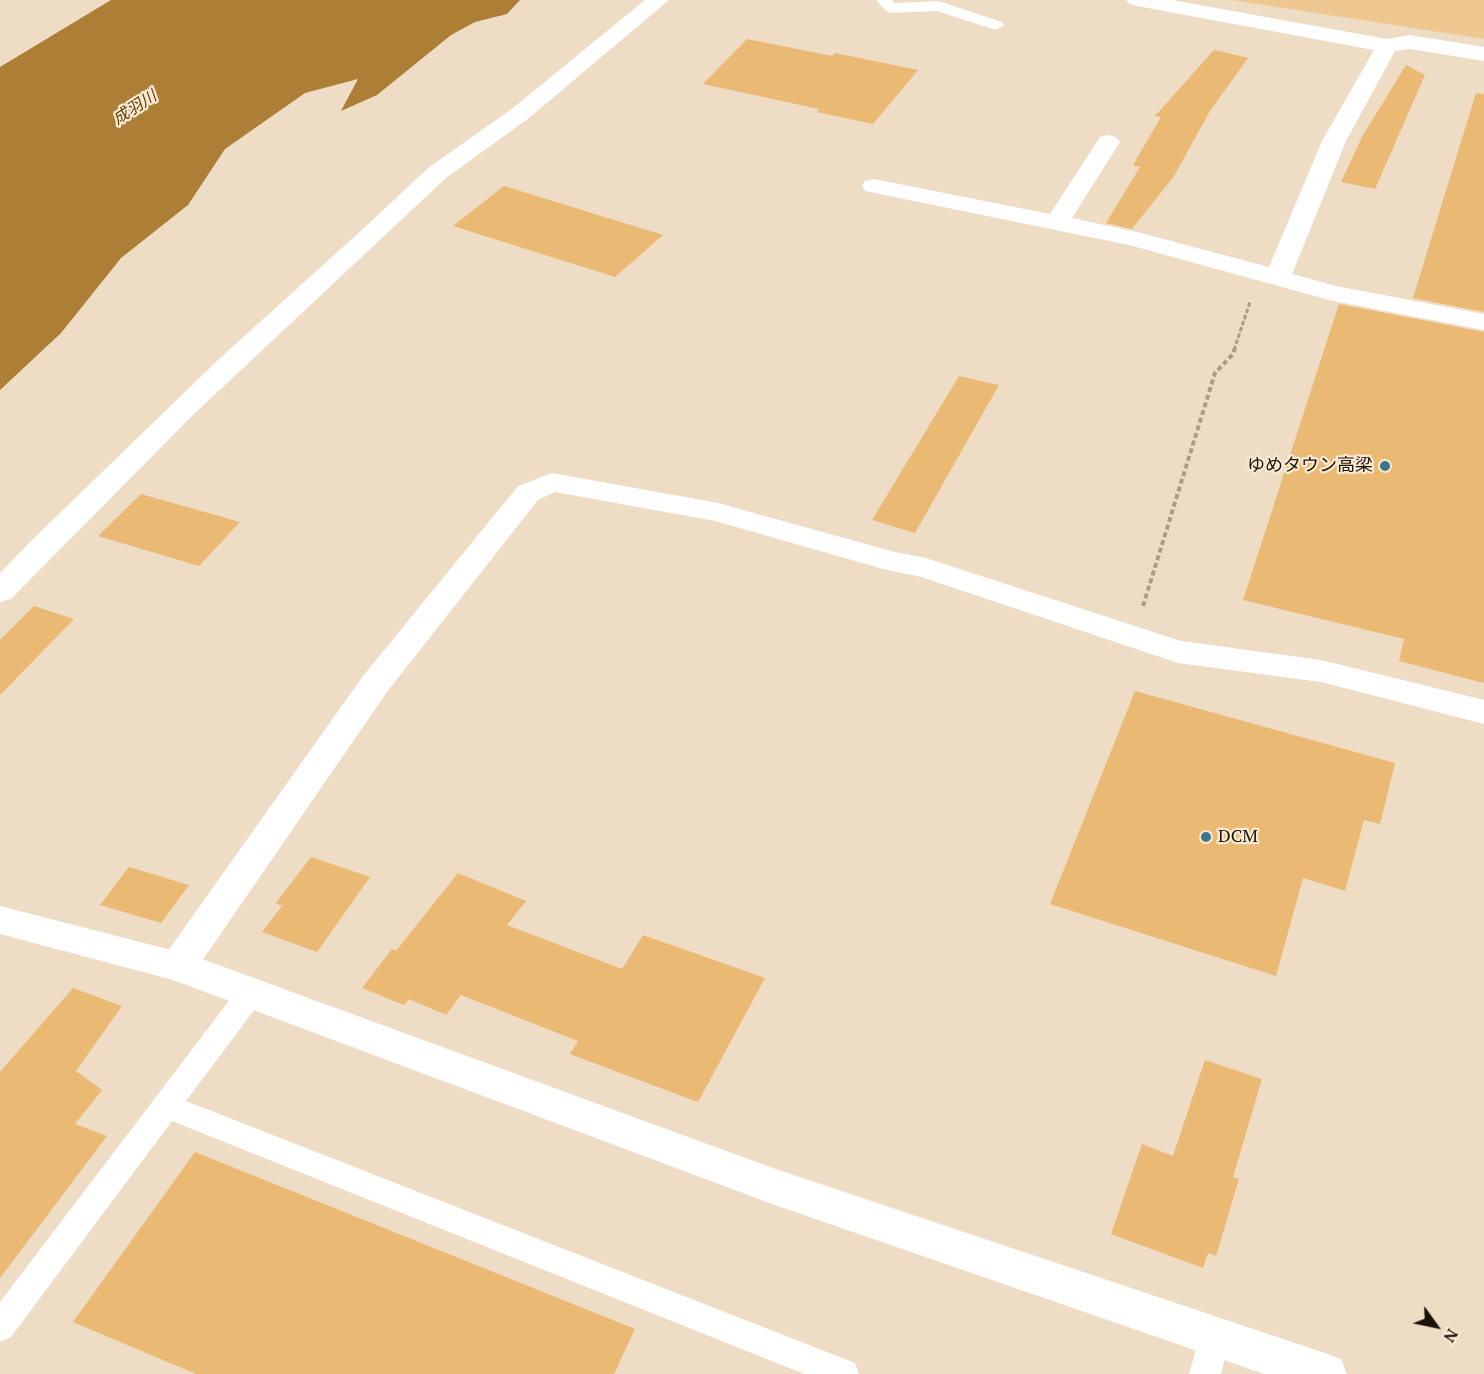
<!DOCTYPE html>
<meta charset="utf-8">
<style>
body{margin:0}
#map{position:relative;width:1484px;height:1374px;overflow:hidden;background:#eedcc5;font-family:"PT Serif",serif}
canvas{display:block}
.north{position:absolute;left:1406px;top:1296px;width:60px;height:60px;-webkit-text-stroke:4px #fbe9d1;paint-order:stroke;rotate:123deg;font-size:16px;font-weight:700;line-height:24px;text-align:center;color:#19130a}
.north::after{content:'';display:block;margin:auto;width:21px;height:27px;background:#19130a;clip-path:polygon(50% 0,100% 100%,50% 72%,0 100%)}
</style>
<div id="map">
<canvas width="1484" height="1374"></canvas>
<div class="north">N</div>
</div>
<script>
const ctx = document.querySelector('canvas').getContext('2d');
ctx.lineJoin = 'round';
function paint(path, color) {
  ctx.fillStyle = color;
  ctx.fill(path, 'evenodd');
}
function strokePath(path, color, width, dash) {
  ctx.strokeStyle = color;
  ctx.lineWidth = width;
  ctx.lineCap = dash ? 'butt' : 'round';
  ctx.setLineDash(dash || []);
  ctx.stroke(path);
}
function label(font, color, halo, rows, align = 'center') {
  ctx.font = font + ' "PT Serif","Noto Sans JP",serif';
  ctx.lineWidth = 4.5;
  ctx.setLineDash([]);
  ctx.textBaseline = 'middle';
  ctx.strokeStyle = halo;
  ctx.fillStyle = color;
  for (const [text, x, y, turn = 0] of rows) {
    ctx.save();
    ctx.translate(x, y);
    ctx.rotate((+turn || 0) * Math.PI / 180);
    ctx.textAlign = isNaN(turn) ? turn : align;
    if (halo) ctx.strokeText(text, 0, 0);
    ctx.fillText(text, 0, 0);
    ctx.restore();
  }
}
paint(new Path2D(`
 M1232,0H1484V39Z`), '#efc891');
paint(new Path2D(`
 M111,0H520L507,14L475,22L451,35L377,95L341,111L358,79L305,93L225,149L188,205L121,258L61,333L0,390V67Z`), '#ac7e36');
paint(new Path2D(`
 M747,39L832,56L835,53L918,70L873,124L817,112L819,109L703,84Z
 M1214,50L1248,58L1210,111L1174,176L1132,229L1106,223L1140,167L1133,165L1161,117L1155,116Z
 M1406,65L1425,75L1375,189L1341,182L1363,135Z
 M1476,93L1484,94V312L1413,298Z
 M504,186L663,235L615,277L453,226Z
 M1339,304L1484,332V683L1399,661L1404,639L1243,600Z
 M959,376L999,385L915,533L872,520Z
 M141,494L240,522L199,566L98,536Z
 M34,606L74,619L0,695V640Z
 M1135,691L1395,763L1380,824L1364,820L1345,891L1303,878L1276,976L1050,904Z
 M311,857L370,877L317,952L262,932L282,906L276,903Z
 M129,867L189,885L161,923L100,905Z
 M458,873L526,901L507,925L622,969L643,935L765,978L698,1102L570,1054L578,1041L461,995L446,1015L409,999L404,1005L362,988L392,949L396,951Z
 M73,988L122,1006L76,1071L102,1090L75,1124L107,1136L0,1278V1072Z
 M1205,1060L1262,1079L1233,1177L1239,1179L1216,1256L1208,1253L1203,1268L1111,1234L1142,1144L1173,1156Z
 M195,1152L635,1329L614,1374H196L73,1322Z`), '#eab973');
strokePath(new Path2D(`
 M1234,350L1250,302`), '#ab9d8a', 3, [4.5, 2]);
strokePath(new Path2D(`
 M1143,606L1215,373L1233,354L1235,348`), '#ab9d8a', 4, [5, 3]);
paint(new Path2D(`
 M876,0H892L895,3L938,1L1002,22L1004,25L996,30L937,11L891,13L886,11Z
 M251,982L261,985L265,993L261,1001L186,1101L855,1363L859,1374H804L172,1121L11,1337L0,1342V1302L241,985Z
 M1214,1321L1225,1325L1230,1336L1221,1374H1189L1203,1325Z`), '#fff');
paint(new Path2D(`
 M1126,0H1172L1387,39L1410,35L1484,47V61L1410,49L1395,51L1346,141L1292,274L1336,286L1484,314V330L1333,301L1129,245L865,191L862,186L865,181L874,179L1050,214L1100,137L1108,135L1116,137L1120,142L1072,218L1141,233L1269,267L1322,141L1374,50L1137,6L1130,4Z
 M437,166L446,168L449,173L446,178L382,238L373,241L364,238L360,233L364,228L428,168Z
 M552,473L718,503L895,552L926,558L1181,641L1321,660L1484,700V724L1321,682L1178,663L921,577L883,569L715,521L555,492L538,500L387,692L191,977L178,981L165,977L159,966L165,955L363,676L518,486Z`), '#fff');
paint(new Path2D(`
 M645,0H669L529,118L446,178L437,180L428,178L425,173L428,168L513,108Z
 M373,225L382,228L386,233L382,238L193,415L11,599L0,602V573L34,538L220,358L364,228Z
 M0,906L191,955L773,1168L1325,1353L1341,1359L1347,1374H1264L772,1204L173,980L0,934Z`), '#fff');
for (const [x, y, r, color] of [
 [1385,466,6,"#3a768e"],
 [1206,837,6,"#3a768e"]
]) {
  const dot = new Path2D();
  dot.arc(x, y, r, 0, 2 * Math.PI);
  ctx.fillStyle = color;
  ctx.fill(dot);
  strokePath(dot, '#fbe9d1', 2);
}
label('italic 16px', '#5e3e02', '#fbe9d1', [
 ["成羽川",135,108,-33]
]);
label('18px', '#19130a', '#fbe9d1', [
 ["ゆめタウン高梁",1373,466],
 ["DCM",1218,837,"left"]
], 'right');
</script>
